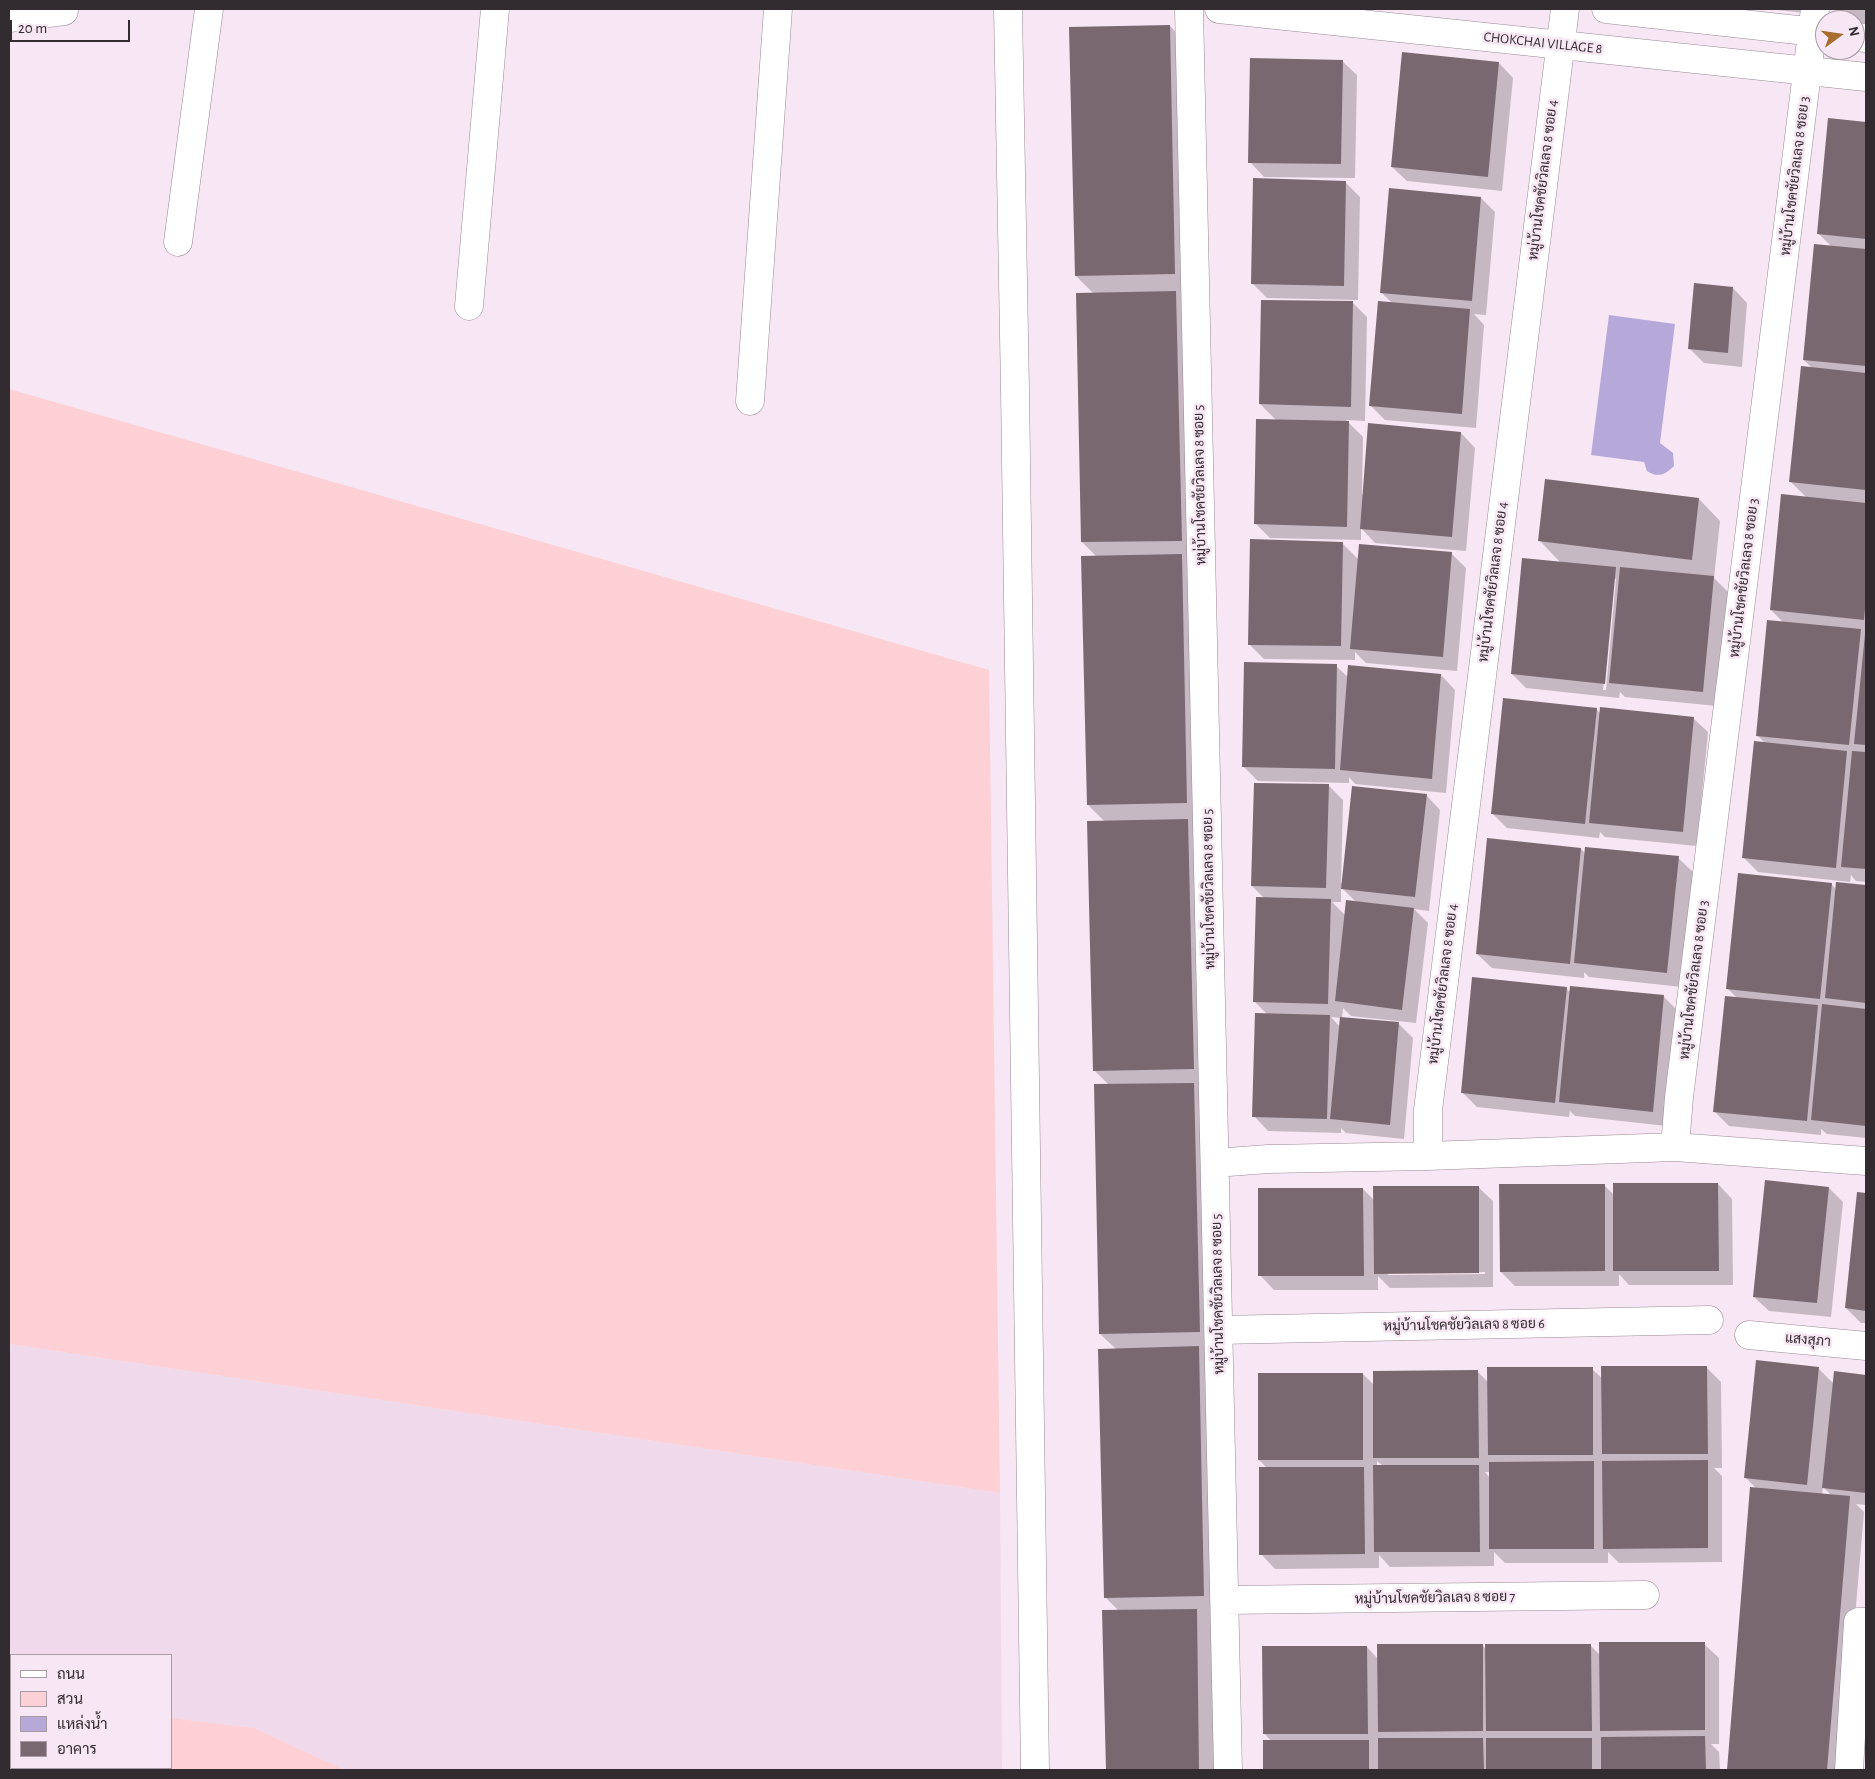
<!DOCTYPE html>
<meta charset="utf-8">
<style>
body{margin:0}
#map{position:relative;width:1875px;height:1779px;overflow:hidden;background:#f7e6f3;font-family:"Alegreya Sans",Sarabun,sans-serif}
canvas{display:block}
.frame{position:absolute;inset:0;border:10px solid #322b30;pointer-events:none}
.legend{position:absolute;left:10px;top:1654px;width:162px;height:115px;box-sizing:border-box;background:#f7e6f3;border:1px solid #a89ba5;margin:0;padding:6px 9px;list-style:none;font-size:15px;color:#322b30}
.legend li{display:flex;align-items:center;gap:10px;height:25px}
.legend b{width:25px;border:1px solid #a89ba5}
.north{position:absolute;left:1815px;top:10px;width:50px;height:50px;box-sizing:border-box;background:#f7e6f3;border:1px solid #a89ba5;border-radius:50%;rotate:76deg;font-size:14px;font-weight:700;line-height:20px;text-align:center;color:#322b30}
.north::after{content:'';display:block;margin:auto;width:18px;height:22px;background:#a96e2f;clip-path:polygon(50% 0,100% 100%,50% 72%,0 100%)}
.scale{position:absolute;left:10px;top:20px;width:120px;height:22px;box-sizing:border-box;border:2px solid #322b30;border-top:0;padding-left:6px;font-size:15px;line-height:18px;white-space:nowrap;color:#322b30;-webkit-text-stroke:4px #f7e6f3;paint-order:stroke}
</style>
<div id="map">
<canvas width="1875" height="1779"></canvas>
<div class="frame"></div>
<ul class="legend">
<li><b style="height:6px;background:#fff"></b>ถนน</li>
<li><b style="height:14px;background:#fcd0d5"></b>สวน</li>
<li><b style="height:14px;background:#b6a9da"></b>แหล่งน้ำ</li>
<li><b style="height:14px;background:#79686f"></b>อาคาร</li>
</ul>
<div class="north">N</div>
<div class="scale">20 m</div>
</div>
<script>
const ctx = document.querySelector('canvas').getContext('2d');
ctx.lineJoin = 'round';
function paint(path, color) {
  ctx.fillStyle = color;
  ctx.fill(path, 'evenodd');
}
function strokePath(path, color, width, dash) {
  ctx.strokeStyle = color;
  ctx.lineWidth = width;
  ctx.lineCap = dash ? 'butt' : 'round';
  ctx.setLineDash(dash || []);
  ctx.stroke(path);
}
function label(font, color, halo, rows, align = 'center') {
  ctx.font = font + ' "Alegreya Sans",Sarabun,sans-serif';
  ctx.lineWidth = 5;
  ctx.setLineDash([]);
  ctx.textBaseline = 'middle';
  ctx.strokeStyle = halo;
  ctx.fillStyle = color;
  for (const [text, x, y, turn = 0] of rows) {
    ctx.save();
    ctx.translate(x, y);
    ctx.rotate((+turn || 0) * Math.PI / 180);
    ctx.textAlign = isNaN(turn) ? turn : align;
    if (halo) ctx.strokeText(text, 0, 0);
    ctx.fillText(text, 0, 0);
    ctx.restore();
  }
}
paint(new Path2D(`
 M9,1344L1000,1493L1002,1770H345L254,1728L171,1718V1655H11V1699H9Z`), '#f0d9eb');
paint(new Path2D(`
 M9,389L989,670L1000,1493L9,1344Z
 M9,1699H11V1768H171V1718L254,1728L345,1770H9Z`), '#fcd0d5');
paint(new Path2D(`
 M1609,315L1675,324L1660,443L1673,453L1674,466C1665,475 1658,478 1647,471L1644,462L1591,455Z`), '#b6a9da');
paint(new Path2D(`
 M1769,9H1814L1813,14Z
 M1839,9H1866V26L1855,25V20H1850Z
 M1170,26L1198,55L1220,1770H1108L1103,1611H1119L1105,1597L1116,1349L1100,1334L1109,1085L1094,1070L1105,822L1088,805L1097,557L1082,542L1094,294L1076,276Z
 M1342,61L1357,75L1355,178L1264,177L1250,162Z
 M1499,63L1513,78L1502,191L1407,181L1392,167Z
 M1829,120L1866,123V882L1856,881L1851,875L1850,882L1758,872L1744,858L1766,744L1757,735L1784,623L1771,610L1807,498L1791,482L1813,369L1804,360L1832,247L1819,234Z
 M1345,182L1360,197L1358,300L1267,298L1252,283Z
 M1481,198L1495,212L1486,315L1474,314L1484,325L1476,428L1385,420L1370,405L1393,304L1381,292Z
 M1733,288L1747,303L1742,367L1704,363L1690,349Z
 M1353,303L1367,317L1365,421L1346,420L1363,437L1362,495L1461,433L1475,448L1466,551L1375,543L1361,528V540L1270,538L1255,523L1277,421L1260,404Z
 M1699,499L1720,521L1714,578L1728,592L1717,706L1625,697L1620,692L1619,698L1526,688L1512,674L1561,563L1539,540ZM1614,579H1616L1606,690H1603Z
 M1342,543L1359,560L1451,553L1466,568L1457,671L1366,663L1355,652V660L1264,659L1249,644Z
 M1336,666L1349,678L1441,675L1455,690L1446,793L1355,784L1349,777V783L1258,781L1243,766Z
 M1596,709L1601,714L1693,718L1708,732L1697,846L1605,837L1600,832L1599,838L1507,828L1493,814Z
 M1328,785L1343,800L1341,883H1343L1426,795L1440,810L1429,911L1414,909L1428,923L1416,1023L1351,1016L1343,1008L1342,1018L1398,1023L1413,1038L1404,1139L1346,1133L1341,1128V1133L1268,1131L1254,1116L1268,1015L1254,1001L1265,899L1252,886ZM1341,887L1356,902L1346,916L1332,902H1341ZM1331,1017L1341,1018L1340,1027Z
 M1581,849L1586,854L1678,858L1693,872L1682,987L1589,977L1584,972V978L1492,968L1477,954Z
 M1837,883L1866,886V1138L1827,1134L1821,1129V1135L1729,1126L1714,1111L1737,998L1728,989L1831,884L1836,889Z
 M1566,988L1571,993L1664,997L1678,1011L1667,1126L1575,1116L1570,1111L1569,1117L1477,1107L1463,1093Z
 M1718,1184L1732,1199L1733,1285H1629L1619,1274V1286H1515L1501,1272L1604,1185L1614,1195Z
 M1478,1187L1493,1201V1287L1390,1288L1378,1276V1290H1274L1260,1275L1363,1189L1375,1201ZM1388,1272H1485V1274L1388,1275Z
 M1829,1188L1843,1202L1831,1317L1769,1311L1754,1297Z
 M1858,1193L1866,1194V1323H1861L1846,1308Z
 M1707,1368L1721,1382L1722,1468H1714L1722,1476V1562L1619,1563L1608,1552V1563H1505L1494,1552V1566L1390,1567L1379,1555V1568L1275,1569L1261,1554L1267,1468L1259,1460L1363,1374L1374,1385L1478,1372L1488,1382L1592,1369L1603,1379ZM1377,1461L1383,1466H1377ZM1485,1472H1490V1478Z
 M1819,1369L1834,1384L1835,1373L1866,1376V1505L1856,1504L1864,1512L1842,1770H1728L1751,1488L1757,1489L1745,1477ZM1823,1487L1831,1495H1822Z
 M1704,1644L1719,1658V1744H1711L1719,1752L1720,1770H1264V1742H1272L1264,1733L1367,1647L1378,1659L1482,1645L1487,1650L1590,1645L1600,1655Z`), '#0003');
paint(new Path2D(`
 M1170,25L1175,274L1075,276L1069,27Z
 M1402,52L1499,62L1488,177L1391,167Z
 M1250,58L1343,60L1341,164L1248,163Z
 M1828,118L1866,122V239L1817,234Z
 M1253,178L1346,181L1344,286L1251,284Z
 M1389,188L1481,197L1472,301L1380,293Z
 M1814,244L1866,249V366L1803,360Z
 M1694,283L1733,287L1728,353L1688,349Z
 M1176,291L1182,541L1081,542L1076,293Z
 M1261,300L1353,301L1351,407L1259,404Z
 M1378,301L1470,309L1462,414L1369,406Z
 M1801,366L1866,373V490L1789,482Z
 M1256,419L1349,421L1347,527L1254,524Z
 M1368,423L1461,432L1452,537L1360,529Z
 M1545,479L1699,498L1692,560L1538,541Z
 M1781,494L1866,503V599L1864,620L1770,610Z
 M1250,539L1343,542L1341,646L1248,645Z
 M1359,544L1452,552L1443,657L1350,649Z
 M1182,554L1187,803L1087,805L1081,556Z
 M1522,558L1616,567L1605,684L1511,674Z
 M1620,567L1714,576L1703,692L1609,683Z
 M1767,620L1861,629L1849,745L1756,736Z
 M1865,634H1866V745L1854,744Z
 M1244,662L1337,664L1335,769L1242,767Z
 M1348,665L1441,674L1432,779L1340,770Z
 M1503,698L1597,708L1585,824L1491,814Z
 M1600,707L1694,717L1683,832L1589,823Z
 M1754,741L1847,751L1836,868L1742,858Z
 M1852,751L1866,752V869L1841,867Z
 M1254,783L1329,784L1326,888L1251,886Z
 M1352,786L1427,794L1415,897L1341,889Z
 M1188,819L1194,1069L1093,1071L1087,821Z
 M1487,838L1581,848L1570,964L1476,954Z
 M1585,847L1679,856L1667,973L1574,963Z
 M1738,873L1832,883L1820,999L1726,989Z
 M1836,882L1866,885V1003L1825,998Z
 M1256,897L1331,899L1328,1004L1253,1002Z
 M1346,900L1414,908L1402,1010L1335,1001Z
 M1472,977L1567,987L1555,1103L1461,1093Z
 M1570,986L1664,995L1653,1112L1559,1102Z
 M1725,996L1818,1005L1807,1121L1713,1112Z
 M1822,1004L1866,1009V1126L1811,1120Z
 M1255,1013L1330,1015L1327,1119L1252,1117Z
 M1340,1017L1399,1022L1390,1125L1330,1119Z
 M1194,1083L1200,1332L1099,1334L1094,1084Z
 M1765,1180L1829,1187L1817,1303L1753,1297Z
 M1613,1183H1718L1719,1271H1613Z
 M1499,1184H1605V1271L1500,1272Z
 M1373,1186H1479V1273L1374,1274Z
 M1258,1188H1363L1364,1276H1258Z
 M1857,1192L1866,1193V1311L1845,1308Z
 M1199,1346L1204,1596L1104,1598L1098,1349Z
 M1756,1360L1819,1367L1807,1485L1744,1478Z
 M1601,1366H1707L1708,1454H1602Z
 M1487,1367H1593V1455H1488Z
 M1478,1370L1479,1458H1373V1371Z
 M1834,1371L1866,1375V1493L1822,1488Z
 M1258,1373H1363V1460H1258Z
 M1708,1460V1548L1603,1549L1602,1461Z
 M1594,1461V1549H1489V1462Z
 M1373,1465H1479L1480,1552H1374Z
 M1259,1467H1364L1365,1554L1259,1555Z
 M1750,1487L1850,1496L1827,1770H1727Z
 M1197,1609L1199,1770H1106L1102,1610Z
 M1599,1642H1705V1730L1600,1731Z
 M1377,1644H1483V1731L1378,1732Z
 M1485,1644H1591L1592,1731H1486Z
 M1262,1646H1367L1368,1734H1263Z
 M1705,1736L1706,1770H1601V1737Z
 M1378,1738H1483L1484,1770H1378Z
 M1486,1738H1592V1770H1486Z
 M1263,1740H1369V1770H1263Z`), '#79686f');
const minor = new Path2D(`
 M1008,9L1015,390L1035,1770
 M1189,9L1228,1770
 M1219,9L1866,77
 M1606,9L1825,33
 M9,18L64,11
 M1855,37L1866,38
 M178,242L209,9
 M469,306L495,9
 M750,401L778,9
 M1675,1147L1679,1097L1815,9
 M1428,1156V1110L1565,9
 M1215,1163L1268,1159L1428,1156L1675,1147L1866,1161
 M1219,1330L1709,1320
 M1749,1335L1866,1346
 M1225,1600L1645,1595
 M1849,1770L1858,1622H1866`);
strokePath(minor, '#988994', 29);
strokePath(minor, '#fff', 28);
label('14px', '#322b30', '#f7e6f3', [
 ["CHOKCHAI VILLAGE 8",1543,43,6],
 ["หมู่บ้านโชคชัยวิลเลจ 8 ซอย 3",1795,176,-83],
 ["หมู่บ้านโชคชัยวิลเลจ 8 ซอย 4",1543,180,-83],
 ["หมู่บ้านโชคชัยวิลเลจ 8 ซอย 5",1200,485,-91],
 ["หมู่บ้านโชคชัยวิลเลจ 8 ซอย 3",1744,578,-83],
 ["หมู่บ้านโชคชัยวิลเลจ 8 ซอย 4",1493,582,-83],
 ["หมู่บ้านโชคชัยวิลเลจ 8 ซอย 5",1209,889,-91],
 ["หมู่บ้านโชคชัยวิลเลจ 8 ซอย 3",1694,980,-83],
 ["หมู่บ้านโชคชัยวิลเลจ 8 ซอย 4",1443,984,-83],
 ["หมู่บ้านโชคชัยวิลเลจ 8 ซอย 5",1218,1294,-91],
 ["หมู่บ้านโชคชัยวิลเลจ 8 ซอย 6",1464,1325,-1],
 ["แสงสุภา",1808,1340,5],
 ["หมู่บ้านโชคชัยวิลเลจ 8 ซอย 7",1435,1598,-1]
]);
</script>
